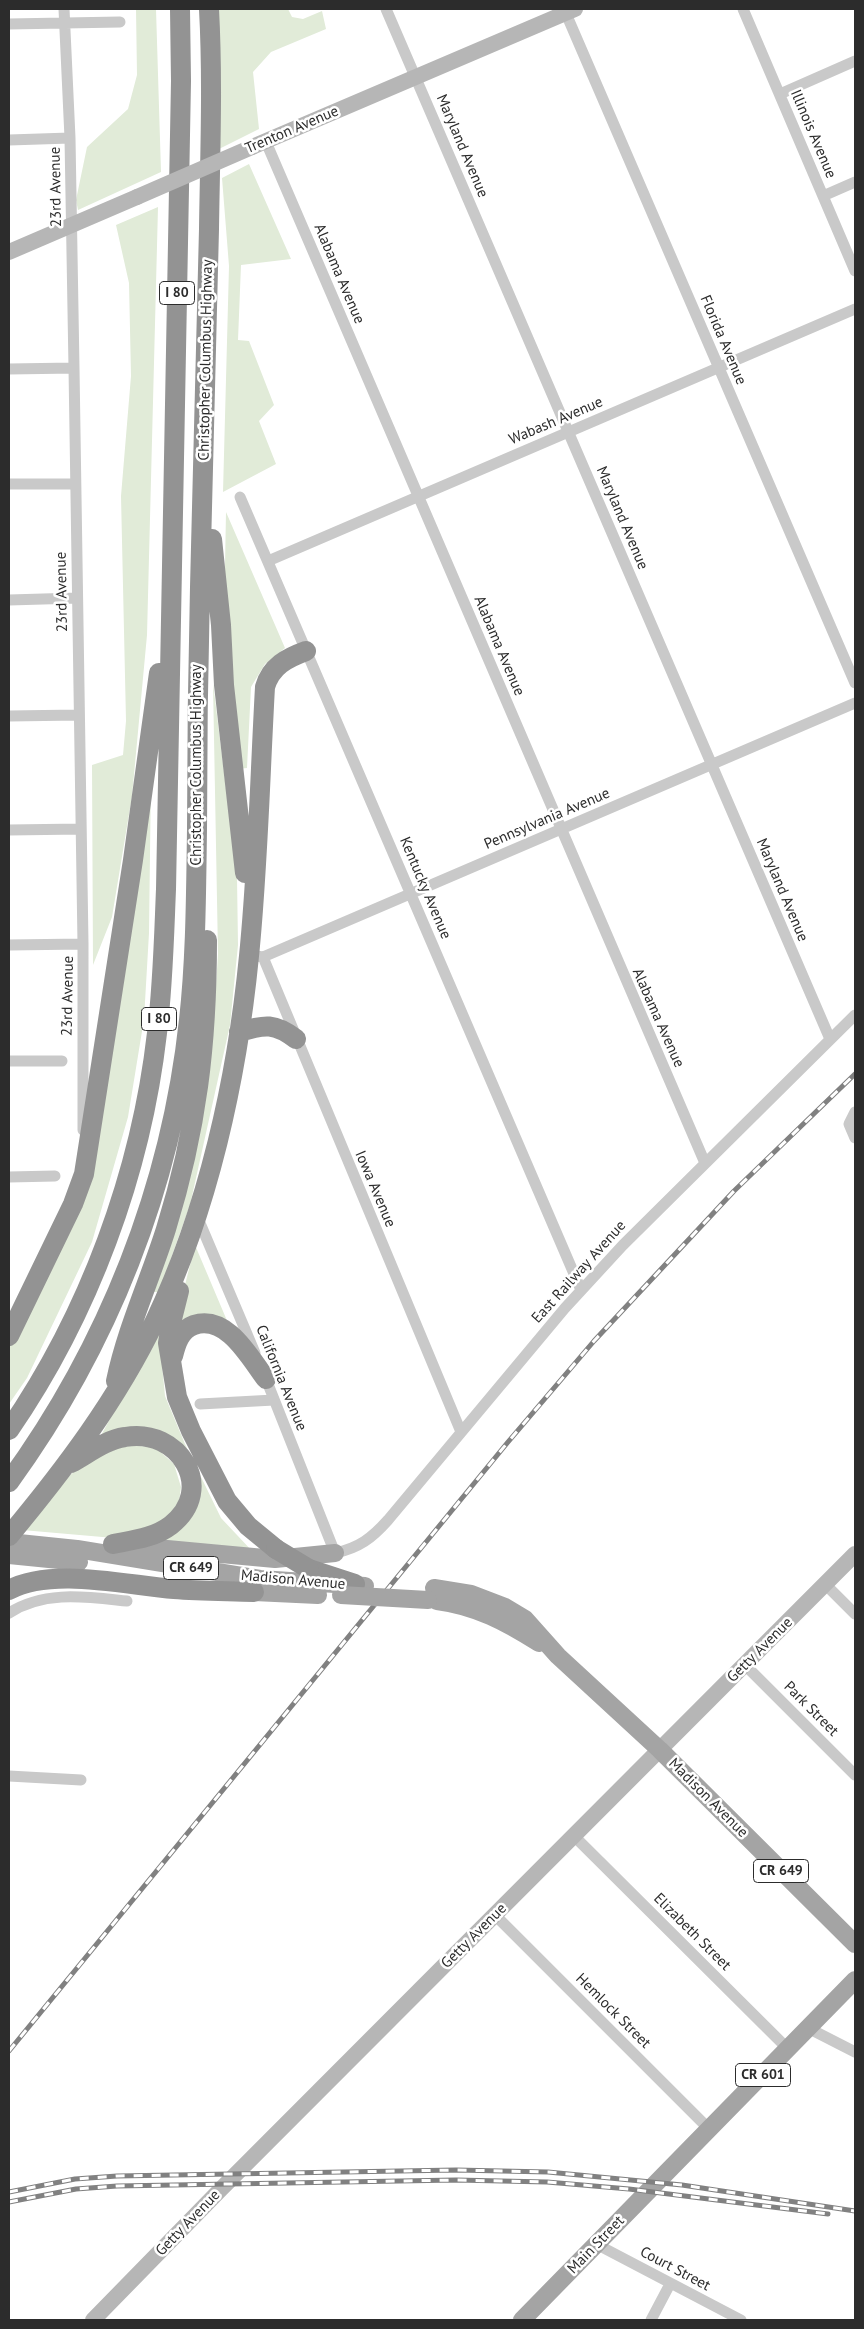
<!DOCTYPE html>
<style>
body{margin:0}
#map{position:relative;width:864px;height:2329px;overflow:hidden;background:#fff;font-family:"PT Sans",sans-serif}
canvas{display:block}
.frame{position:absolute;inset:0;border:10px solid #2c2c2c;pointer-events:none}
</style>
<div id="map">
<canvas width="864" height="2329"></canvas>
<div class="frame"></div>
</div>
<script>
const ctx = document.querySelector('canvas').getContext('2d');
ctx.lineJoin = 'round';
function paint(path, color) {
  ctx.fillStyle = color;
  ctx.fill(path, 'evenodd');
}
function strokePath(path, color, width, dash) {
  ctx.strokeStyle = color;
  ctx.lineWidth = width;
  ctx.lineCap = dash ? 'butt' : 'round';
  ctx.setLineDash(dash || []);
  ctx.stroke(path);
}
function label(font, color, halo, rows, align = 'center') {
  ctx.font = font + ' "PT Sans",sans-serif';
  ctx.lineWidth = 5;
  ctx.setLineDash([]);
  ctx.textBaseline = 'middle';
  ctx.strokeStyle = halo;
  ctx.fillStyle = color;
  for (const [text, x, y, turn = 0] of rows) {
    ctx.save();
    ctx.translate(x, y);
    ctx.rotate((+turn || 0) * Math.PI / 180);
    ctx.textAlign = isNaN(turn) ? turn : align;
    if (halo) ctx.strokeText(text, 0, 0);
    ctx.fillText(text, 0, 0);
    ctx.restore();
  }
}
paint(new Path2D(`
 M136,9H156L161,172L78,210L76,200L87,147L128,109L137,75Z
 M215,9H288L292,17L303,19L322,11L326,29L271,52L253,72L259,129L219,149Z
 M249,164L291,259L241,265L238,340L249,341L274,405L259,421L276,464L223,492L229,266L222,178Z
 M158,207L147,635L132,796L112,917L93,965L92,765L123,755L126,721L121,496L131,376L129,283L116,225Z
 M226,512L285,648L265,664L251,687L247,768L237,769L224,619Z
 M213,683L237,878L238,945L230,1025L190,1205L159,1292H149L215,1002L218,954Z
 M151,775L149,933L144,1019L128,1117L92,1242L27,1378L9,1404V1344L76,1216Z
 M195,1245L228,1323L175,1325Z
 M166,1315L161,1354L165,1396L185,1444L221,1518L253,1552L151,1542L190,1511L180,1447L98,1441Z
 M123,1445L155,1447L174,1464L181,1487L178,1510L161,1527L114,1538L22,1530L42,1502L83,1463Z`), '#e1ebd8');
strokePath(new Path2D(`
 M64,9L70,138L74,368L83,944V1130
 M386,9L830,1039
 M564,9L855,683
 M743,9L855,271
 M9,24L120,22
 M780,94L855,61
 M9,140L70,138
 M266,142C413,482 557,823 705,1163
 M823,196L855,182
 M9,369L74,368
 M9,484H75
 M240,497L581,1290
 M268,561L855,309
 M9,600L77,598
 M9,716L79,715
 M9,830L81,829
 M9,945L83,944
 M249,955L263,957L855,703
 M263,957L461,1432
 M9,1061H62
 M855,1112L849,1124L855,1138
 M9,1177L55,1176
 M197,1216L255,1353
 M264,1374L335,1553C359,1548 372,1538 388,1520L565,1308L623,1245L855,1015
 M200,1404L274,1400
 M825,1584L855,1614
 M9,1613C45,1590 87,1597 127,1601
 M745,1665L855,1775
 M9,1776L81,1780
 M574,1836L788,2049
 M495,1915L709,2129
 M808,2028L855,2052
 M596,2244L741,2320
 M651,2320L670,2284`), '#c9c9c9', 11);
strokePath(new Path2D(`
 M252,147L575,9
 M9,252L137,197
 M93,2320L221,2189L855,1554`), '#b6b6b6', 16);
strokePath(new Path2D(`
 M9,1542L77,1549L260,1579L365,1586
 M124,1545L275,1559L335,1553
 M9,1555L79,1562
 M434,1588L471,1594L505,1607L525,1619L558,1656L660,1750L855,1944
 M240,1590L254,1592L318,1595
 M437,1601C476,1606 506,1622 539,1643
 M522,2320L855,1980`), '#a4a4a4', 18);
strokePath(new Path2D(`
 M212,539L221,625L224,685L245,873
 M239,1032C265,1024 275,1023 296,1039
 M179,1291L172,1319L168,1343L177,1397L191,1431L227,1501L248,1526L276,1549
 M9,1336L73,1204L84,1174L133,860L159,673
 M173,1356C176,1344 180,1330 194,1325C227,1314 250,1358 266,1379
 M116,1381C127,1328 150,1280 166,1229C197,1129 207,1044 207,940
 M9,1430C89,1314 141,1173 157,1033C163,985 164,937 166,889L181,81L180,9
 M71,1463C88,1454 105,1440 125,1437C179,1427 217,1489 171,1525C154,1538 133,1540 113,1544
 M9,1482C108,1346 171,1187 189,1020C196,957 196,893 197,830C197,749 198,668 200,587C204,467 207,348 209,229C210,156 213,82 209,9
 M9,1536C64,1470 117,1400 155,1321C208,1210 237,1079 249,956C258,867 260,776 265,687C271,666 287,658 306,651
 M309,1569L355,1584
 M9,1590C52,1567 125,1585 174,1589C200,1591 227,1591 254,1592`), '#939393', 20);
const rail = new Path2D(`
 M9,2051L508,1442L594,1341L734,1191L855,1074
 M9,2192L75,2179L117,2176L456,2170L548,2172L682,2185L855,2211
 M9,2202L76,2189L117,2186L456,2180L547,2182L629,2189L828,2214`);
strokePath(rail, '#818181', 5);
strokePath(rail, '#fff', 3, [9]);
strokePath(new Path2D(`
 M137,197L252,147`), '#b6b6b6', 16);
strokePath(new Path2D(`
 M341,1595L428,1600`), '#a4a4a4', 18);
strokePath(new Path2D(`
 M276,1549L309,1569`), '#939393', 20);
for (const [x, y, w] of [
 [177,293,35],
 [159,1019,35],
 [191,1568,55],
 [781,1871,55],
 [763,2075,55]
]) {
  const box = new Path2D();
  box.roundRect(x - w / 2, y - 11.5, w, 23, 4);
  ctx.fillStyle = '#fff';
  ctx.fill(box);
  strokePath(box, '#2c2c2c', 1);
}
label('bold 14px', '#2c2c2c', null, [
 ["I 80",177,293],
 ["I 80",159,1019],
 ["CR 649",191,1568],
 ["CR 649",781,1871],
 ["CR 601",763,2075]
]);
label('15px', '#2c2c2c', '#fff', [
 ["Trenton Avenue",292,130,-23],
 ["Illinois Avenue",813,134,67],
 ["Maryland Avenue",462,146,67],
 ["23rd Avenue",56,187,-91],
 ["Alabama Avenue",339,274,67],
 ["Florida Avenue",723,340,67],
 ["Christopher Columbus Highway",206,360,-89],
 ["Wabash Avenue",556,421,-23],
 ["Maryland Avenue",622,518,67],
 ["23rd Avenue",62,592,-91],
 ["Alabama Avenue",499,646,67],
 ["Christopher Columbus Highway",197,765,-90],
 ["Pennsylvania Avenue",547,819,-23],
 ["Kentucky Avenue",425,888,67],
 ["Maryland Avenue",782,890,67],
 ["23rd Avenue",68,996,-89],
 ["Alabama Avenue",658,1018,66],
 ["Iowa Avenue",375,1189,67],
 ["East Railway Avenue",579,1272,-48],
 ["California Avenue",281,1378,68],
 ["Madison Avenue",293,1580,5],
 ["Getty Avenue",760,1650,-45],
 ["Park Street",811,1709,45],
 ["Madison Avenue",708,1798,45],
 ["Elizabeth Street",692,1932,45],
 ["Getty Avenue",474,1936,-45],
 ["Hemlock Street",613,2011,45],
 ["Getty Avenue",188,2223,-46],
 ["Main Street",596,2245,-46],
 ["Court Street",675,2269,28]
]);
</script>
